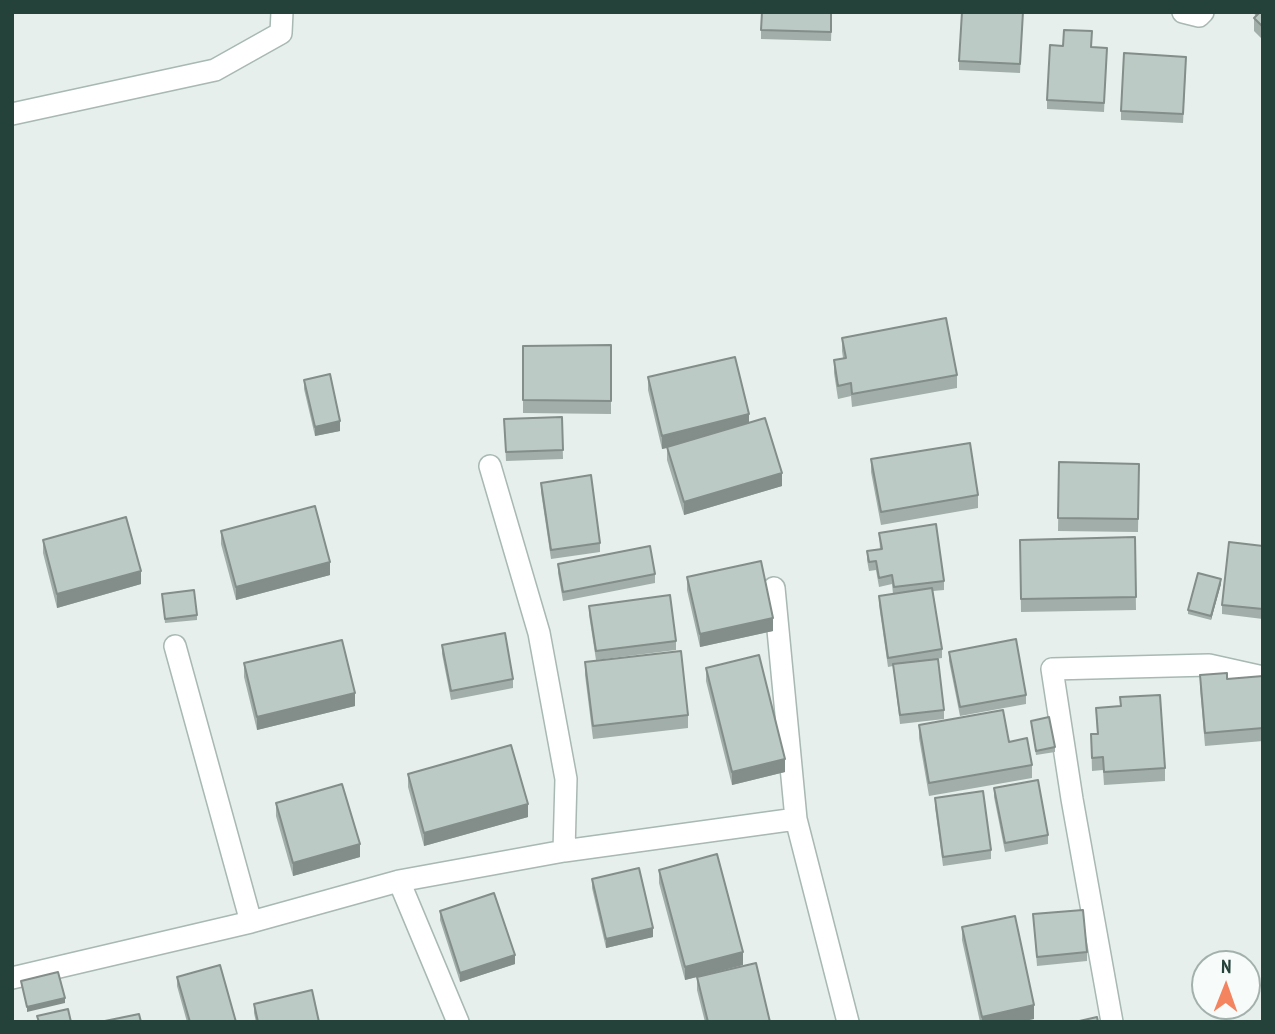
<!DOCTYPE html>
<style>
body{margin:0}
#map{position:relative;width:1275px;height:1034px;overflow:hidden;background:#e6efeb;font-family:"PT Sans Narrow",sans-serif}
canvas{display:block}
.frame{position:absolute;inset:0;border:14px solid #24423a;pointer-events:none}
.north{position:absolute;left:1191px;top:950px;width:70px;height:70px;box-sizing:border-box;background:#f7fbf9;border:2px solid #a3b1ad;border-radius:50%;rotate:1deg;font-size:19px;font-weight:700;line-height:28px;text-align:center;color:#24423a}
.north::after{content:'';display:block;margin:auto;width:24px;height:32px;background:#f4845f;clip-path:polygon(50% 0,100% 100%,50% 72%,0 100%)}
</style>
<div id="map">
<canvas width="1275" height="1034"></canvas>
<div class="frame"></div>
<div class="north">N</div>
</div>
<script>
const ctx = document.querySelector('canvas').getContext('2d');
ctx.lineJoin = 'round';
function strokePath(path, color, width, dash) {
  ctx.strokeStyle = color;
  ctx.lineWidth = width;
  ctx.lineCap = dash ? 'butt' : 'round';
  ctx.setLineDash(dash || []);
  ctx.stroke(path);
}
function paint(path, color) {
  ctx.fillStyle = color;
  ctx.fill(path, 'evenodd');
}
const minor = new Path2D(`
 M1183,12L1199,16L1203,12
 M12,114L215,70L281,33L282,12
 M490,466L539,633L566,779L564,851
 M774,588L796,819L848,1022
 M175,646L251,922
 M399,881L458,1022
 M12,978L251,922L399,881L564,851L796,819
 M1112,1022L1072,799L1052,669L1209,665L1263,677`);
strokePath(minor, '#a8b8b2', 24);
strokePath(minor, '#fff', 21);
paint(new Path2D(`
 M832,12L831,41L761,39V30Z
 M1023,12L1020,73L959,70V61Z
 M1253,12H1263V40L1254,31V18L1256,16Z
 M1092,47L1107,48L1104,112L1047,109V100Z
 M1186,66L1183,123L1121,120V111Z
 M842,338L957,375V388L852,407L851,396L838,399L834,373V360L843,358L842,351Z
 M611,345V414L523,413V346Z
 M648,377L749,423L782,486L684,515L667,460V448L662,449L648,390Z
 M304,380L340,431L315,436L304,389Z
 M562,417L563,459L506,461L504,419Z
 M871,459L978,495V508L881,525L871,472Z
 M1059,462L1139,464L1138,532L1058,531Z
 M541,483L600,543V552L551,559L541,492Z
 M221,531L330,575L236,600L221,544Z
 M879,533L944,581V590L933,591L942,649V658L929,660L944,710V719L900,724L893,666L888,667L879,605V596L893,594L892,584L879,587L876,570L869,571L867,560V551L880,549Z
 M1135,537L1136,610L1021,612L1020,540Z
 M43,540L141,584L57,608L43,553Z
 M1263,546V619L1222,614V605Z
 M558,564L655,574V583L563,601L558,573Z
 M687,577L773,631L700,647L687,590Z
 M1221,584L1211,620L1188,614V610Z
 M162,594L197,615V620L165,623Z
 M589,606L676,641V650L596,660L589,615Z
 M442,645L513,679V688L451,700L442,654Z
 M949,652L1026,695V704L960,716L949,661Z
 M585,662L688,715V728L593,739L585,675Z
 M244,663L355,706L257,730L244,677Z
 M706,668L785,772L732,785L706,681Z
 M1200,675L1227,679L1263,676V741L1205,746L1200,688Z
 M1120,697L1165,768V781L1104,785L1103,770L1092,771L1091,734H1097L1096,708L1120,706Z
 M1031,721L1055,747V752L1036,755Z
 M919,725L1009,742L1032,765V778L929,796L919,738Z
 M408,774L528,817L424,846L408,787Z
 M994,788L1048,835V844L1005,852L994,797Z
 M935,798L991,850V859L943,866L935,807Z
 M276,803L360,857L293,876L276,816Z
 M659,870L743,965L699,976L770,1022H705L697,990V977L685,980L659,883Z
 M592,879L653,937L606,948L592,888Z
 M440,911L515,964L460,982L440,920Z
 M1033,914L1087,952V961L1037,966Z
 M12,916L14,923V937H12Z
 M962,927L1034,1019L1019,1022H980L962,940Z
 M177,977L236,1022H187L177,986Z
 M254,1004L319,1022H256L254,1013Z`), '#a1aea9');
paint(new Path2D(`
 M749,414V428L662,449V436Z
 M340,421V431L315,436V427Z
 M782,473V486L684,515V502Z
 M330,562V575L236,600V587Z
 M141,571V584L57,608V594Z
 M1221,579V584L1211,620V616Z
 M773,618V631L700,647V634Z
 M355,693V706L257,730V717Z
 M785,759V772L732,785V772Z
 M528,804V817L424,846V833Z
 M360,844V857L293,876V863Z
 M653,928V937L606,948V939Z
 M743,952V965L685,980V967Z
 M515,955V964L460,982V973Z
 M65,998V1003L27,1012V1007Z
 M1034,1005V1019L1019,1022H982V1017Z`), '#838d89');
const building = new Path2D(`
 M762,12H831V32L761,30Z
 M962,12H1023L1020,64L959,61Z
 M1260,12H1263V27L1254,18Z
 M1064,30L1092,31L1091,47L1107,48L1104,103L1047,100L1050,45L1063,46Z
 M1124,53L1186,57L1183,114L1121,111Z
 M946,318L957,375L852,394L851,383L838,386L834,360L846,358L842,338Z
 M611,345V401L523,400V346Z
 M735,357L749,414L662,436L648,377Z
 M330,374L340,421L315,427L304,380Z
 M562,417L563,450L506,452L504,419Z
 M765,418L782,473L684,502L667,447Z
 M970,443L978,495L881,512L871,459Z
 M1059,462L1139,464L1138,519L1058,518Z
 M591,475L600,543L551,550L541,483Z
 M315,506L330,562L236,587L221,531Z
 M126,517L141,571L57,594L43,540Z
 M936,524L944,581L894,587L892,575L879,578L876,561L869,562L867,551L882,549L879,533Z
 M1135,537L1136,597L1021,599L1020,540Z
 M1229,542L1263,546V609L1222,605Z
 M650,546L655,574L563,592L558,564Z
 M761,561L773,618L700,634L687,577Z
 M1198,573L1221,579L1211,616L1188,610Z
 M932,588L942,649L888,658L879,596Z
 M194,590L197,615L165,619L162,594Z
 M670,595L676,641L596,651L589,606Z
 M505,633L513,679L451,691L442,645Z
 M1016,639L1026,695L960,707L949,652Z
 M342,640L355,693L257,717L244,663Z
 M681,651L688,715L593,726L585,662Z
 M759,655L785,759L732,772L706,668Z
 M938,659L944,710L900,715L893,664Z
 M1227,673V679L1263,676V728L1205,733L1200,675Z
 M1160,695L1165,768L1104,772L1103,757L1092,758L1091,734H1098L1096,708L1121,706L1120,697Z
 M1003,710L1009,742L1027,738L1032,765L929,783L919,725Z
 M1049,717L1055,747L1036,751L1031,721Z
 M511,745L528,804L424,833L408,774Z
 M1038,780L1048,835L1005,843L994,788Z
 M342,784L360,844L293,863L276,803Z
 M983,791L991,850L943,857L935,798Z
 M717,854L743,952L685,967L659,870Z
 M639,868L653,928L606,939L592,879Z
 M494,893L515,955L460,973L440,911Z
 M1083,910L1087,952L1037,957L1033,914Z
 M1015,916L1034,1005L982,1017L962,927Z
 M756,963L770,1022H708L697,977Z
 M220,965L236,1022H190L177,977Z
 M58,972L65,998L27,1007L21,981Z
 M312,990L319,1022H258L254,1004Z
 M68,1009L71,1022H39L37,1016Z
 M139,1014L141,1022H100Z
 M1097,1017L1098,1022H1075Z`);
paint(building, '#bbcac4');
strokePath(building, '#838d89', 2);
</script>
